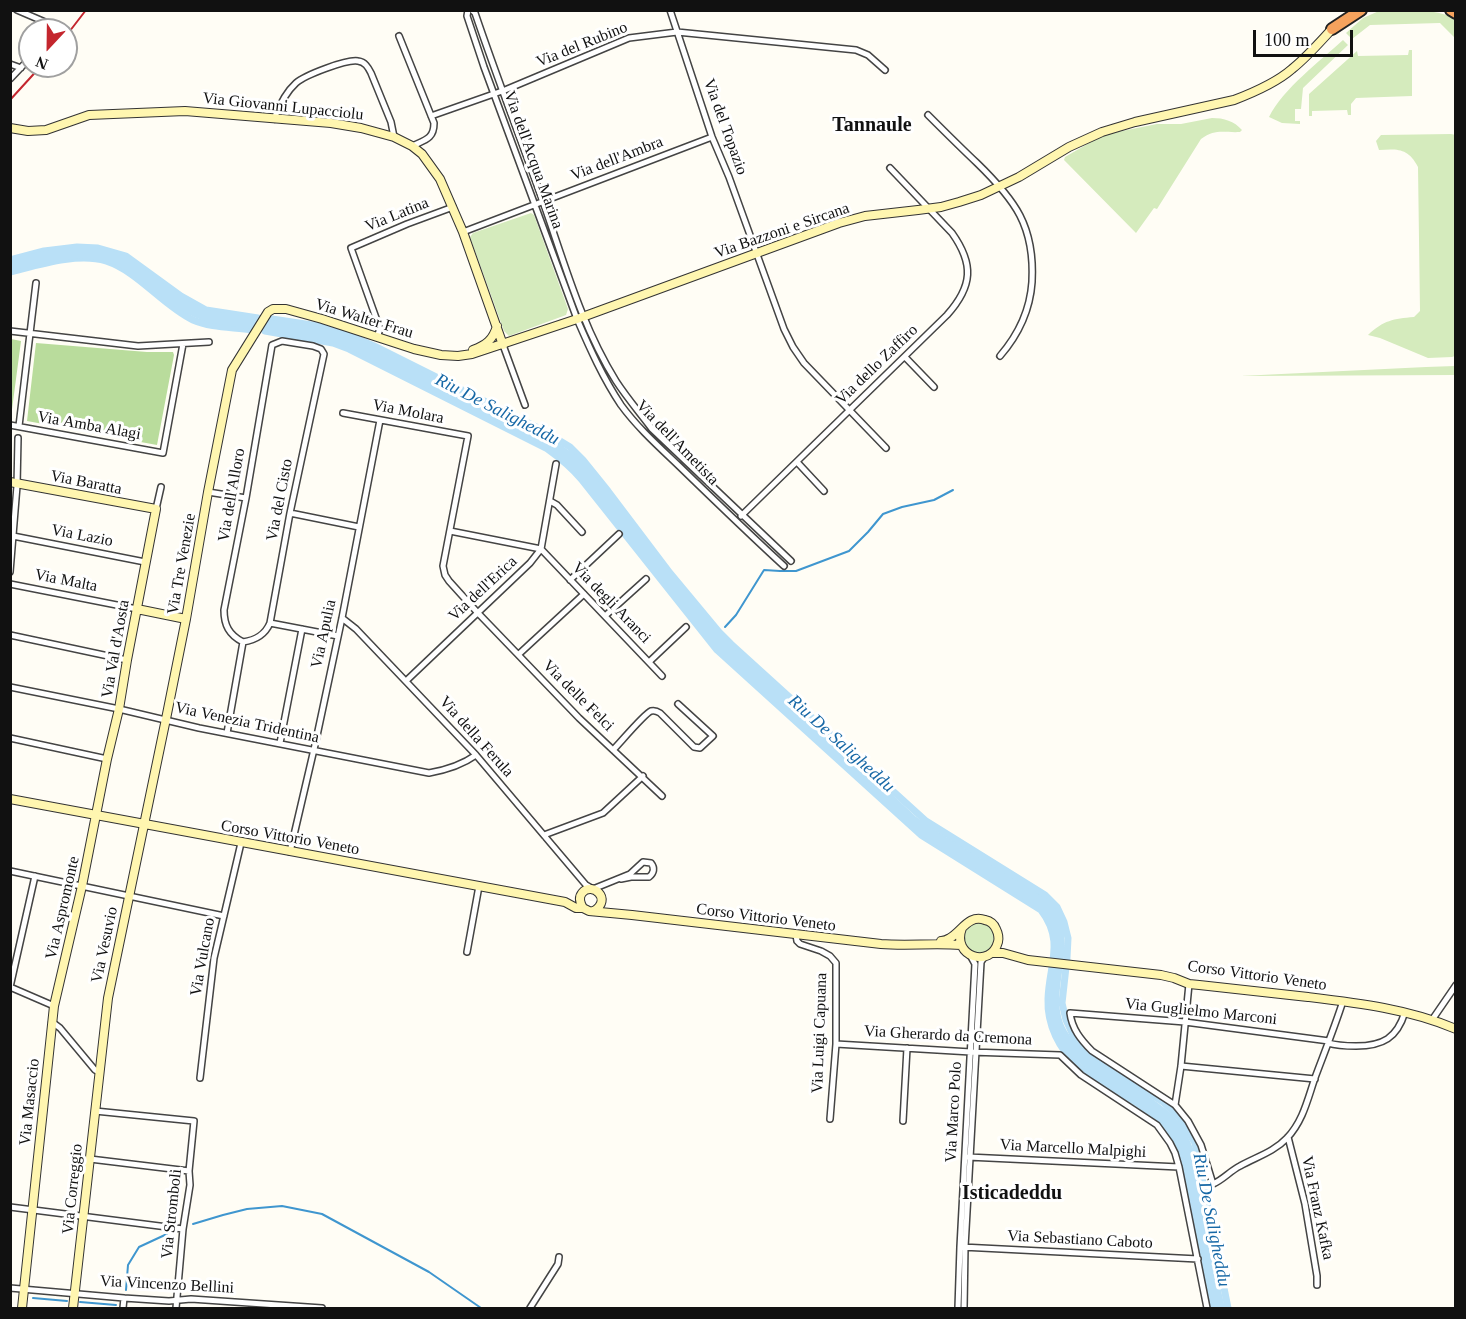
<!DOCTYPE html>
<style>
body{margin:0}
#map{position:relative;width:1466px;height:1319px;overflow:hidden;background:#fffdf5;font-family:Georgia,serif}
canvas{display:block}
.frame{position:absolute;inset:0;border:12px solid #111;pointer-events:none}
.north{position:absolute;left:18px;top:18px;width:60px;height:60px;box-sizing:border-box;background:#fff;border:2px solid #a0a0a0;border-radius:50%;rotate:202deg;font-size:16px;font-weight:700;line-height:24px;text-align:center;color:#111}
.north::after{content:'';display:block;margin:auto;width:21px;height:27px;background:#c4262e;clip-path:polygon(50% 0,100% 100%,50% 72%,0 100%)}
.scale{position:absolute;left:1253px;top:30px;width:100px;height:27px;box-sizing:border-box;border:3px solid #111;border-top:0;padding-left:8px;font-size:18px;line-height:21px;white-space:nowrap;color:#111;-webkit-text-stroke:4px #fff;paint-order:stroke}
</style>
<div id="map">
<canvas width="1466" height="1319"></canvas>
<div class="frame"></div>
<div class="north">N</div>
<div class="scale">100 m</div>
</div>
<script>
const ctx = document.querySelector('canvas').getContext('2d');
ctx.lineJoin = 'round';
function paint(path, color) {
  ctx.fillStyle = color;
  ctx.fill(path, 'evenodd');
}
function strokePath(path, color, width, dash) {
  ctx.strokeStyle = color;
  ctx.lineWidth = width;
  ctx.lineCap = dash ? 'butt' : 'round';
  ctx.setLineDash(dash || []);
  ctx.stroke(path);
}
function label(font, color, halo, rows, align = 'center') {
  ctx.font = font + ' Georgia,serif';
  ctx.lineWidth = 6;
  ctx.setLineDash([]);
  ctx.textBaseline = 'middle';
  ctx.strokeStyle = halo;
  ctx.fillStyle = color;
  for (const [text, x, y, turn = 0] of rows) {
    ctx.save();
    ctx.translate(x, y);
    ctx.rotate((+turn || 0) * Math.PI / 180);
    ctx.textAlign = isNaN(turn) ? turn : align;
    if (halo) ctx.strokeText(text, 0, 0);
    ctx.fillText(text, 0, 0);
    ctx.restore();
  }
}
paint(new Path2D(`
 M1379,11C1405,11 1432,8 1455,18V38L1440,23L1370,25L1352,39L1346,33L1363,18Z
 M1343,40L1348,45L1303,88L1301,109H1295V121H1300V124L1282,123L1269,117C1283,89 1320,61 1343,40Z
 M1409,50H1412V96L1356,98L1351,104V115H1348L1347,110L1312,111V116H1309V94L1357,51L1358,56L1408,55Z
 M1212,118C1224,118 1234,121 1242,130L1240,132C1224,133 1216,128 1201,139L1157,209L1154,208L1136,233L1064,160L1065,157L1103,135L1112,133L1157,124H1181Z
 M1451,134L1456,135L1455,356L1452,357L1428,358L1380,338L1368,335C1384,320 1393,319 1414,317L1420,311L1418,167C1408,148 1398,149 1379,150L1376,141L1381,135Z
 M531,213L534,215L568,309L566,315L509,336L504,331L470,237L473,233Z
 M1455,366V375L1240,376L1426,367Z
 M964 938a15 15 0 1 1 30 0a15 15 0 1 1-30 0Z`), '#d5ebbd');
paint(new Path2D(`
 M11,339L21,341L11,417H10Z
 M36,343L147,352H173L174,355L157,445L27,421Z`), '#b9dc9c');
strokePath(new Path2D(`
 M725,627L736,615L764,570L780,571H796L849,551L868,532L883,514L902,507L934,500L953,490
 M709,632H713
 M193,1224L223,1215L247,1209L282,1206L322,1214L429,1272L481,1308
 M126,1290L128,1265L139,1247L167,1234
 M33,1298L67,1301
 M80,1302L116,1305`), '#3f96cf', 2);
strokePath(new Path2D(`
 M10,260L44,251L77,247L98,248L126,256L181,296L206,310L258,318L252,330C234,327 211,328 193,320C162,305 139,272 106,261C78,252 38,265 10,272
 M1213,1308L1183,1158C1179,1149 1176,1140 1170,1132C1150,1105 1105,1087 1078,1066C1059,1049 1047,1025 1048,999C1049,965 1065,941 1041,910L921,835L717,650L582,480C571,467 560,458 546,448L349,349L333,343L265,331L272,319L332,328L374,346L542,430L570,447L583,460L608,491L670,573L719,632L731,644L926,821L1045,895L1057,907L1064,922L1068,938L1067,958L1062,1003L1066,1020L1074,1037L1083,1049L1099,1062L1163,1102L1179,1117L1195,1143L1228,1308`), '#b9e0f7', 7);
strokePath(new Path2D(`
 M10,265C48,256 91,243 127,264C135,269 142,275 149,280C171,297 186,310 212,317L334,336L352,343L549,444L571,459L588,478L709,632L727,651L811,726L913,822L927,832L1045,905C1049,910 1053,915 1055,920C1067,954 1045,990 1057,1024C1068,1055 1111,1079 1137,1096C1150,1105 1163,1112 1173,1124C1195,1153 1198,1193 1204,1228C1208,1255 1212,1282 1219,1308`), '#b9e0f7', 12);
const street = new Path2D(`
 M17,10L45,22L49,25L51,30
 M468,10L467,16L484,67L577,319C590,349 603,378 621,405C637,427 658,446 678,465C713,499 748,533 784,566
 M472,10L475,13C496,75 520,137 542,199C564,261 581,325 616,381C627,398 640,413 652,429L791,561
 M670,10L712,137L729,177L784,329L793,347L804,363L886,448
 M399,36L434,123C434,139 425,140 412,146
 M10,64L21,68
 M10,79L30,58
 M928,115C944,131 960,147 977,163C1015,200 1035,226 1032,282C1030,311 1019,334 1000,356
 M431,116L505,90L629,38L677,32L856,50L868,55L885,70
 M274,119C279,106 286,92 296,83C305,75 347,59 358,61C365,62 368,67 371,73L391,122L394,137
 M463,232L712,137
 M10,331L138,346L209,342
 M377,337L380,329L351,248L407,224L453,207
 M282,341L313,346L321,349L324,354L290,513L270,623C265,635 256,640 243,642C229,635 224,625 224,610L246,498L272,345Z
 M503,345L525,405
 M905,357L934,387
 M343,413L468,436L443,566L445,575L449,581L477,612L579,718L662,796
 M10,425L163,453L183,344
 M19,426L36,283
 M797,462L824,491
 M208,492L246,498
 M550,501L557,505L582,532
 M156,509L161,487
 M290,513L359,527
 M741,516L947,315C973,286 974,264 952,233L890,168
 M450,531L541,549
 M13,536L145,562
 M541,549L662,676
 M10,572L17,486L18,438
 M570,580L619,534
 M10,584L137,609
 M605,616L646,579
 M342,618L356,629L476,755L586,885L593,889L630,874L643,862L651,863C655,868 654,873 649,877H631L621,879
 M270,623L338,636
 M10,635L127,660
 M519,654L584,594
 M649,662L686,627
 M406,681L530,563L541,549L556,464
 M10,687L119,709L199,728L429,773C446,770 462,765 476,755
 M227,733L243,642
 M10,738L107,759
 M280,743L302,629
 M613,750C620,743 644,714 651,711C655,710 657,711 660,713L694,747L700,748L713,736L678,704
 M544,835L603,813L643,776
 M290,852L315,745L342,618L380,420
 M10,871L224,916
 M796,935L797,941L800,944L821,951L830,956L836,963V1044L830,1119
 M467,952L479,886
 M10,987L35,876
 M10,987L54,1006
 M1432,1020L1456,985
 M52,1022L60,1028L95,1070L99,1072
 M1329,1041L1185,1022L1070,1013C1072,1029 1081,1040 1092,1051L1175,1105L1188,1121L1201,1145L1213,1184C1224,1179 1230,1171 1240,1166C1256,1157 1274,1152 1287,1138C1304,1120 1308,1097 1316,1075C1325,1051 1335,1026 1343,1001
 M1328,1043C1338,1046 1347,1046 1356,1046C1383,1046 1397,1038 1405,1012
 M836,1044L971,1052L1060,1055L1081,1075L1157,1125L1170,1143L1175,1153L1179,1167L1207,1308
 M1181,1066L1315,1079
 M200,1078L214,958L241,843
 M1175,1105L1181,1066L1189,984
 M95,1111L194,1121L189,1171L190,1185L183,1229L176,1308
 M903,1121L907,1048
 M1288,1137L1305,1204L1317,1276V1285
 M968,1157L1179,1167
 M90,1159L189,1171
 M10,1207L183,1229
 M962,1247L1198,1259
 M10,1288L124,1298L169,1301L191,1299L322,1308
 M123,1308L124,1298
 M530,1308L558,1264L559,1257
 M958,1308L960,1247L975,964L970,955
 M964,1308L965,1247L981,962L985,956`);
const secondary = new Path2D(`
 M10,128L28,131L46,130L89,115L185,111L331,123L361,128L394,137L412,146L422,154L440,179L463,232L503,345
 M473,350C486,345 493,340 497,326
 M10,482L156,509L127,660L119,709L107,759L82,886L54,1006L22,1308
 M137,609L186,619
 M10,799L565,902L576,908H583L589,911L632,915L881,944C907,946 934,943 961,945
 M583,908C580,903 578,898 582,893C592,881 613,899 594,911
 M941,941C944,941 947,940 950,938C962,931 969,914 985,920C990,921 994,924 996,929C998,933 999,938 998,942C991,969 951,957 962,928
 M992,953H1003L1028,960L1161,975L1174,978L1189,984C1229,988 1269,993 1308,997C1358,1003 1409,1009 1456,1029
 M73,1308L108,998L167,714L186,619L208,492L232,370L268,312L273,309H286L322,319L414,349L441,355L458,356L472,354L577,319L839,223L865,216L918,210L941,207L959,202L981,195L1019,177L1069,147L1102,132L1135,122L1234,100C1255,92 1276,83 1292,69C1307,57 1319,43 1332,29`);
const highway = new Path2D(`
 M1451,10L1456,13
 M1332,29L1361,10`);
strokePath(street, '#444', 8);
strokePath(secondary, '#333', 10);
strokePath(highway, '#222', 14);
strokePath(street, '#fff', 5);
strokePath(secondary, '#fff6b0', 8);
strokePath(highway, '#f5a25d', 10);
strokePath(new Path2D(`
 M66,36L86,10
 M10,100L41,66`), '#c4262e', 2);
label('16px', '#111', '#fff', [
 ["Via del Rubino",582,45,-22],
 ["Via Giovanni Lupacciolu",283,107,6],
 ["Via del Topazio",725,127,70],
 ["Via dell'Ambra",617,159,-21],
 ["Via dell'Acqua Marina",533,160,70],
 ["Via Latina",397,215,-22],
 ["Via Bazzoni e Sircana",782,231,-19],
 ["Via Walter Frau",364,319,17],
 ["Via dello Zaffiro",877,365,-44],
 ["Via Molara",408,412,11],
 ["Via Amba Alagi",89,426,10],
 ["Via dell'Ametista",677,443,46],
 ["Via Baratta",86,483,11],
 ["Via dell'Alloro",232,495,-80],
 ["Via del Cisto",280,500,-79],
 ["Via Lazio",82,536,11],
 ["Via Tre Venezie",182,564,-80],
 ["Via Malta",66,581,11],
 ["Via dell'Erica",483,589,-43],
 ["Via degli Aranci",611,603,46],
 ["Via Apulia",324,634,-78],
 ["Via Val d'Aosta",116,649,-80],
 ["Via delle Felci",578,696,45],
 ["Via Venezia Tridentina",247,723,12],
 ["Via della Ferula",476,737,48],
 ["Corso Vittorio Veneto",290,838,10],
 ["Via Aspromonte",63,908,-77],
 ["Corso Vittorio Veneto",766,918,7],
 ["Via Vesuvio",105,945,-78],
 ["Via Vulcano",203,957,-80],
 ["Corso Vittorio Veneto",1257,976,8],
 ["Via Guglielmo Marconi",1201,1012,6],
 ["Via Luigi Capuana",820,1033,-88],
 ["Via Gherardo da Cremona",948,1036,3],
 ["Via Masaccio",30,1102,-84],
 ["Via Marco Polo",954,1112,-87],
 ["Via Marcello Malpighi",1073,1149,3],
 ["Via Correggio",73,1189,-84],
 ["Via Franz Kafka",1317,1208,78],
 ["Via Stromboli",172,1214,-84],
 ["Via Sebastiano Caboto",1080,1240,3],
 ["Via Vincenzo Bellini",167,1285,3]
]);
label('italic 18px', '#1768a6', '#fff', [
 ["Riu De Saligheddu",497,410,27],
 ["Riu De Saligheddu",841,744,42],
 ["Riu De Saligheddu",1211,1220,79]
]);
label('bold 20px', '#111', '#fff', [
 ["Tannaule",872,126],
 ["Isticadeddu",1012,1194]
]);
</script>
